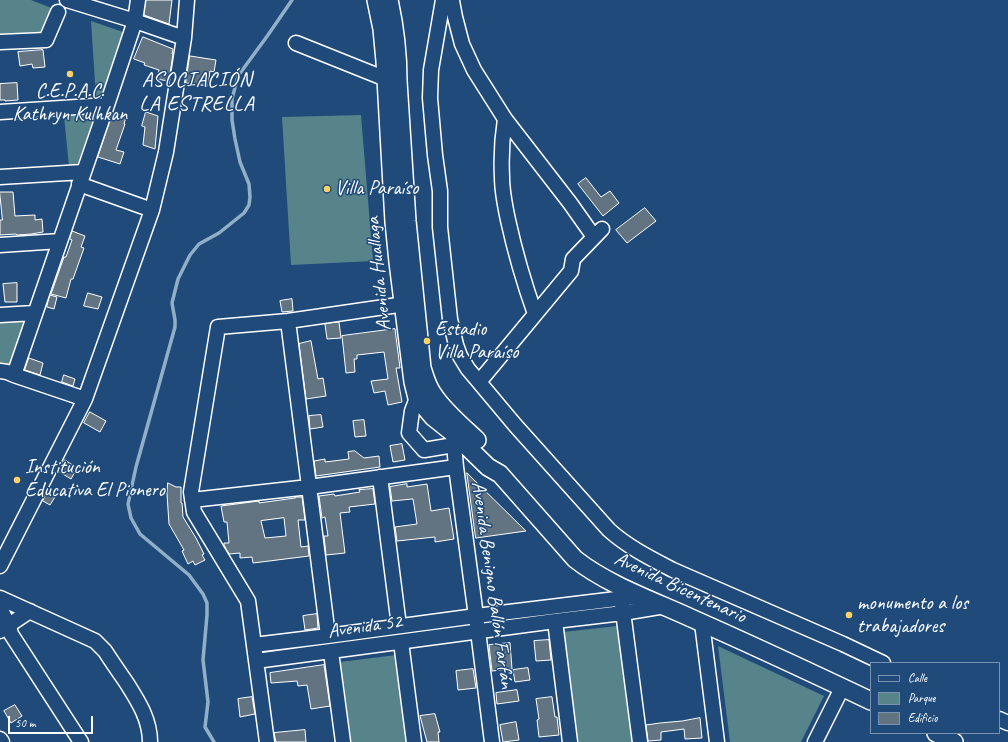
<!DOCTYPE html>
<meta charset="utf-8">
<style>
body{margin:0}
#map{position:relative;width:1008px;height:742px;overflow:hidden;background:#1f4a7a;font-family:Caveat,sans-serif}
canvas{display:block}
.legend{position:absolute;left:870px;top:662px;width:130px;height:72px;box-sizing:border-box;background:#1f4a7a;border:1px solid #7992af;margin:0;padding:5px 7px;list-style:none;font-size:12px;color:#fff}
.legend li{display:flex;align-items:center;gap:8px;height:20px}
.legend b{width:20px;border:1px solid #7992af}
.scale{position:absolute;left:8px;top:716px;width:85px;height:18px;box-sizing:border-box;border:2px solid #fff;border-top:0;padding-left:5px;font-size:12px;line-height:14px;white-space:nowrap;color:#fff;-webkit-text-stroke:3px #1f4a7a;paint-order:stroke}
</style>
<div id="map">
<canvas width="1008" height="742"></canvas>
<ul class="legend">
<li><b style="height:5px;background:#1f4a7a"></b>Calle</li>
<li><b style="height:11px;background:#57838a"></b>Parque</li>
<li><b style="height:11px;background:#627382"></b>Edificio</li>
</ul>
<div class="scale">50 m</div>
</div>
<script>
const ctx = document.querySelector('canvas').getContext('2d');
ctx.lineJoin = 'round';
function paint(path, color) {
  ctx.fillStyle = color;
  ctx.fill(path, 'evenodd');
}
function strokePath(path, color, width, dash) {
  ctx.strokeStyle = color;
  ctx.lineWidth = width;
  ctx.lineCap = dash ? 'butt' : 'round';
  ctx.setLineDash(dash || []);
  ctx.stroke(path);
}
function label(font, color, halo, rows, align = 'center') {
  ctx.font = font + ' Caveat,sans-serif';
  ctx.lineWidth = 3;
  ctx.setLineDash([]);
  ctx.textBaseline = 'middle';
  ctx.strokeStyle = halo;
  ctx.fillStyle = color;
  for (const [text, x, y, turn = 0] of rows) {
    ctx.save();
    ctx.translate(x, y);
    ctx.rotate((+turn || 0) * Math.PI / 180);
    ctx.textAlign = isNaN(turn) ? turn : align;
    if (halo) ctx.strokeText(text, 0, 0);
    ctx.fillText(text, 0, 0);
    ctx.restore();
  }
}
paint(new Path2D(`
 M0,0H31L54,9L45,32L0,34Z
 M91,21L123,32L101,98H96Z
 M95,114L77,166L69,167L64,116Z
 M361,115L373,261L291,265L282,117Z
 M0,321H23L24,323L11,364H0Z
 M617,626L633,742H577L563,632Z
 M718,646L824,696L801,742H730Z
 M396,655L408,742H351L340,662Z`), '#57838a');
strokePath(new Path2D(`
 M214,742L205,727L208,702L203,660L207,615V603L203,594L189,575L140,534L131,518L128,504L136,467L175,327V320L172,303L178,279L190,255L199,244L219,233L244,213L249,205L250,197L249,184L240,162L235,139L232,120V99L238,76L268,35L292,0`), '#91b0c8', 3.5);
const building = new Path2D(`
 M146,0H172L169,24L144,15Z
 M143,37L173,49L172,54H173L169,81L156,79L159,70L144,65L145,63L134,59Z
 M43,50L45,67L33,68L32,64L20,66L18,52Z
 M190,56L216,60L214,72L210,71L208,86L186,83Z
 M17,83L18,100L5,101V100H0V84Z
 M113,112L126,117L124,124H125L116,150L124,152L120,164L98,157Z
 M146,112L158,116L155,149L143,145L145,127L142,126Z
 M586,178L601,197L610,191L619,203L603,216L578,184Z
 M0,192H13L15,216L35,215V220L42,219L43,232L31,234L17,235L16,234L0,235V220H2Z
 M645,208L656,221L627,243L616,230Z
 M72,231L85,236L81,247L84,248L73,279H71L66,298L51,294L64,257H66L72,240L70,239Z
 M17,283V302H5L3,284Z
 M88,293L102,297L98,309L84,306Z
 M50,295L57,297L54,309L47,307Z
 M292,299L293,311L282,312L280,301Z
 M339,322L341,338L327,339L325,324Z
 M395,329L400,368H396L402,402L388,405L385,391L374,393L371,381L388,379L384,352L357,355V359H354L355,372L346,373L342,336Z
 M311,341L318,379L323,378L326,396L306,399L299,344Z
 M29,358L43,363L40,375L25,370Z
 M64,375L75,379L73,386L62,382Z
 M90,412L106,421L100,432L84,423Z
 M321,415L323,427L310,429L309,416Z
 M364,420L366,436L355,437L353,421Z
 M402,444L405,460L393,462L390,446Z
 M355,451L364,458L379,456L380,467L316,476L314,461L325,459V462L349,459L348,452Z
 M65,460L77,468L71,479L58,471Z
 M467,473L526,531L476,538Z
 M168,483L176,487H181V503H182L183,517L196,538L204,554L202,555L205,560L195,565L193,561L188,564L182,551L184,550L169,524L167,494Z
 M407,484V487L427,484L431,511L449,508L454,539L435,542V537L397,541L395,527L417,524L413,499H412L392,501L390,487Z
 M373,489L375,504L349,507L350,512L340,513L345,553L326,555L324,536H328L325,517L322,518L319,496L334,494L335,496L360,492L359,490Z
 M47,492L55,497L50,505L43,501Z
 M295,497H302L305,520H298L301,547L308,546L309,556L253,563L252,557L240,558V553L229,554L224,545V543H229L227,522H224L221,506L259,501V503L295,498ZM284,518L286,536L265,538L261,521Z
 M317,614L318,628L305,630L303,616Z
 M549,640L551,660L536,661L534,641Z
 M510,643L512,669L492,671L489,645Z
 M324,665L330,706L311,709L307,685L298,686L297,681L271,683L270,673Z
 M528,668L530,680L515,682L513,670Z
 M473,669L476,688L458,690L456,671Z
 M517,690L519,701L497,704L496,693Z
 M252,697L255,714L240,717L238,699Z
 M552,697L555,717H557L559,735L539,737L537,720L539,719L536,699Z
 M15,705L22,716L11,723L4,711Z
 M435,714L440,732H438L439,742H427L420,716Z
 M700,718L702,738L685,739L684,729L661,732V740L648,741L646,725L660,723L682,721Z
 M516,722L519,740L503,742L500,725Z
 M305,730L306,742H276L274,733Z`);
paint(building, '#627382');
strokePath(building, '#fff', 1);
const minor = new Path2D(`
 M67,0L135,21L184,38
 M443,0L431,70L430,98L435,155L440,191V227L450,319L456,345L460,356L468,369L479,382L515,425L609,530C628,547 650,558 673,570L843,644L883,663
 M450,0L452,1L455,17L462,44L474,70L505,119L570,203L594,237
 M0,42L46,40L58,12
 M296,43L386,79L395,80
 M0,112L107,105
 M505,119C502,138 501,158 502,177C502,191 505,206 508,220C515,252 524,283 535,314
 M0,177L83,172
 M79,184L152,210
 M0,245L60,241
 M0,315L34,313
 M288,321L328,636
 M0,371L7,372L14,375L85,399
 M14,375L107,105L135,21L138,0
 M479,382L571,271L573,259L602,229
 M417,398L412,411L409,433L424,450
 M453,427V433L456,467L478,631L492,742
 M424,450L454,445
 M380,477L399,626
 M192,500L309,487L456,467
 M0,566L85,399L152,210L166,152L184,38L187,0
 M0,598L95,641L105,651C112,662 119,672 126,682C138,701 150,719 150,742
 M622,604L640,742
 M0,608L9,626L11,634L81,742
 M555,621L570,742
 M702,623L717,742
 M0,631L30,611
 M401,642L414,742
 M254,645L328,636L476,616L641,596
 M331,652L343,742
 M256,661L555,621L623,613L665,606
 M999,719L1008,723
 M0,739L2,742
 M267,742L248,601L194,512L191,492L218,327L288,321L412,303
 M815,742L842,688`);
const major = new Path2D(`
 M376,0L382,29L385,61L394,222L398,262L413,382L417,398L433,417L453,433L488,467L500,474L575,559C608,585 654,601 691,618C752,645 812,673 871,701
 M389,0C395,27 398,53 398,81L407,221L422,368C425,377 427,386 433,394C443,410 463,427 477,440
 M936,733L954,742`);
strokePath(minor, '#fff', 17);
strokePath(major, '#fff', 20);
strokePath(minor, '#1f4a7a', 14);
strokePath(major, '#1f4a7a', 17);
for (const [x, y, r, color] of [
 [70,74,4,"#ffd166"],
 [327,189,4,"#ffd166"],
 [427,341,4,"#ffd166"],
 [17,480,4,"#ffd166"],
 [849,615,4,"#ffd166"]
]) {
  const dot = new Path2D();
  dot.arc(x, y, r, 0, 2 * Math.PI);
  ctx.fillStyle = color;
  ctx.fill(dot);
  strokePath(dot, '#1f4a7a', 1.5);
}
label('20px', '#fff', '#1f4a7a', [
 ["C.E.P.A.C.",70,92,"center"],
 ["Kathryn Kulhkan",70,115,"center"],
 ["Villa Paraíso",335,189],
 ["Estadio",435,330],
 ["Villa Paraíso",435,353],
 ["Institución",25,468],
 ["Educativa El Pionero",25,491],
 ["monumento a los",857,604],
 ["trabajadores",857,627]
], 'left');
label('20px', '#fff', '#1f4a7a', [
 ["Avenida Huallaga",379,274,-96],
 ["Avenida Benigno Ballón Farfán",492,585,82],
 ["Avenida Bicentenario",680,588,25],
 ["Avenida 52",365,627,-8]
]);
ctx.letterSpacing = '1px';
label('21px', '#fff', '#1f4a7a', [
 ["ASOCIACIÓN",197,80],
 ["LA ESTRELLA",197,104]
]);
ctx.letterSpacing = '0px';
</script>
